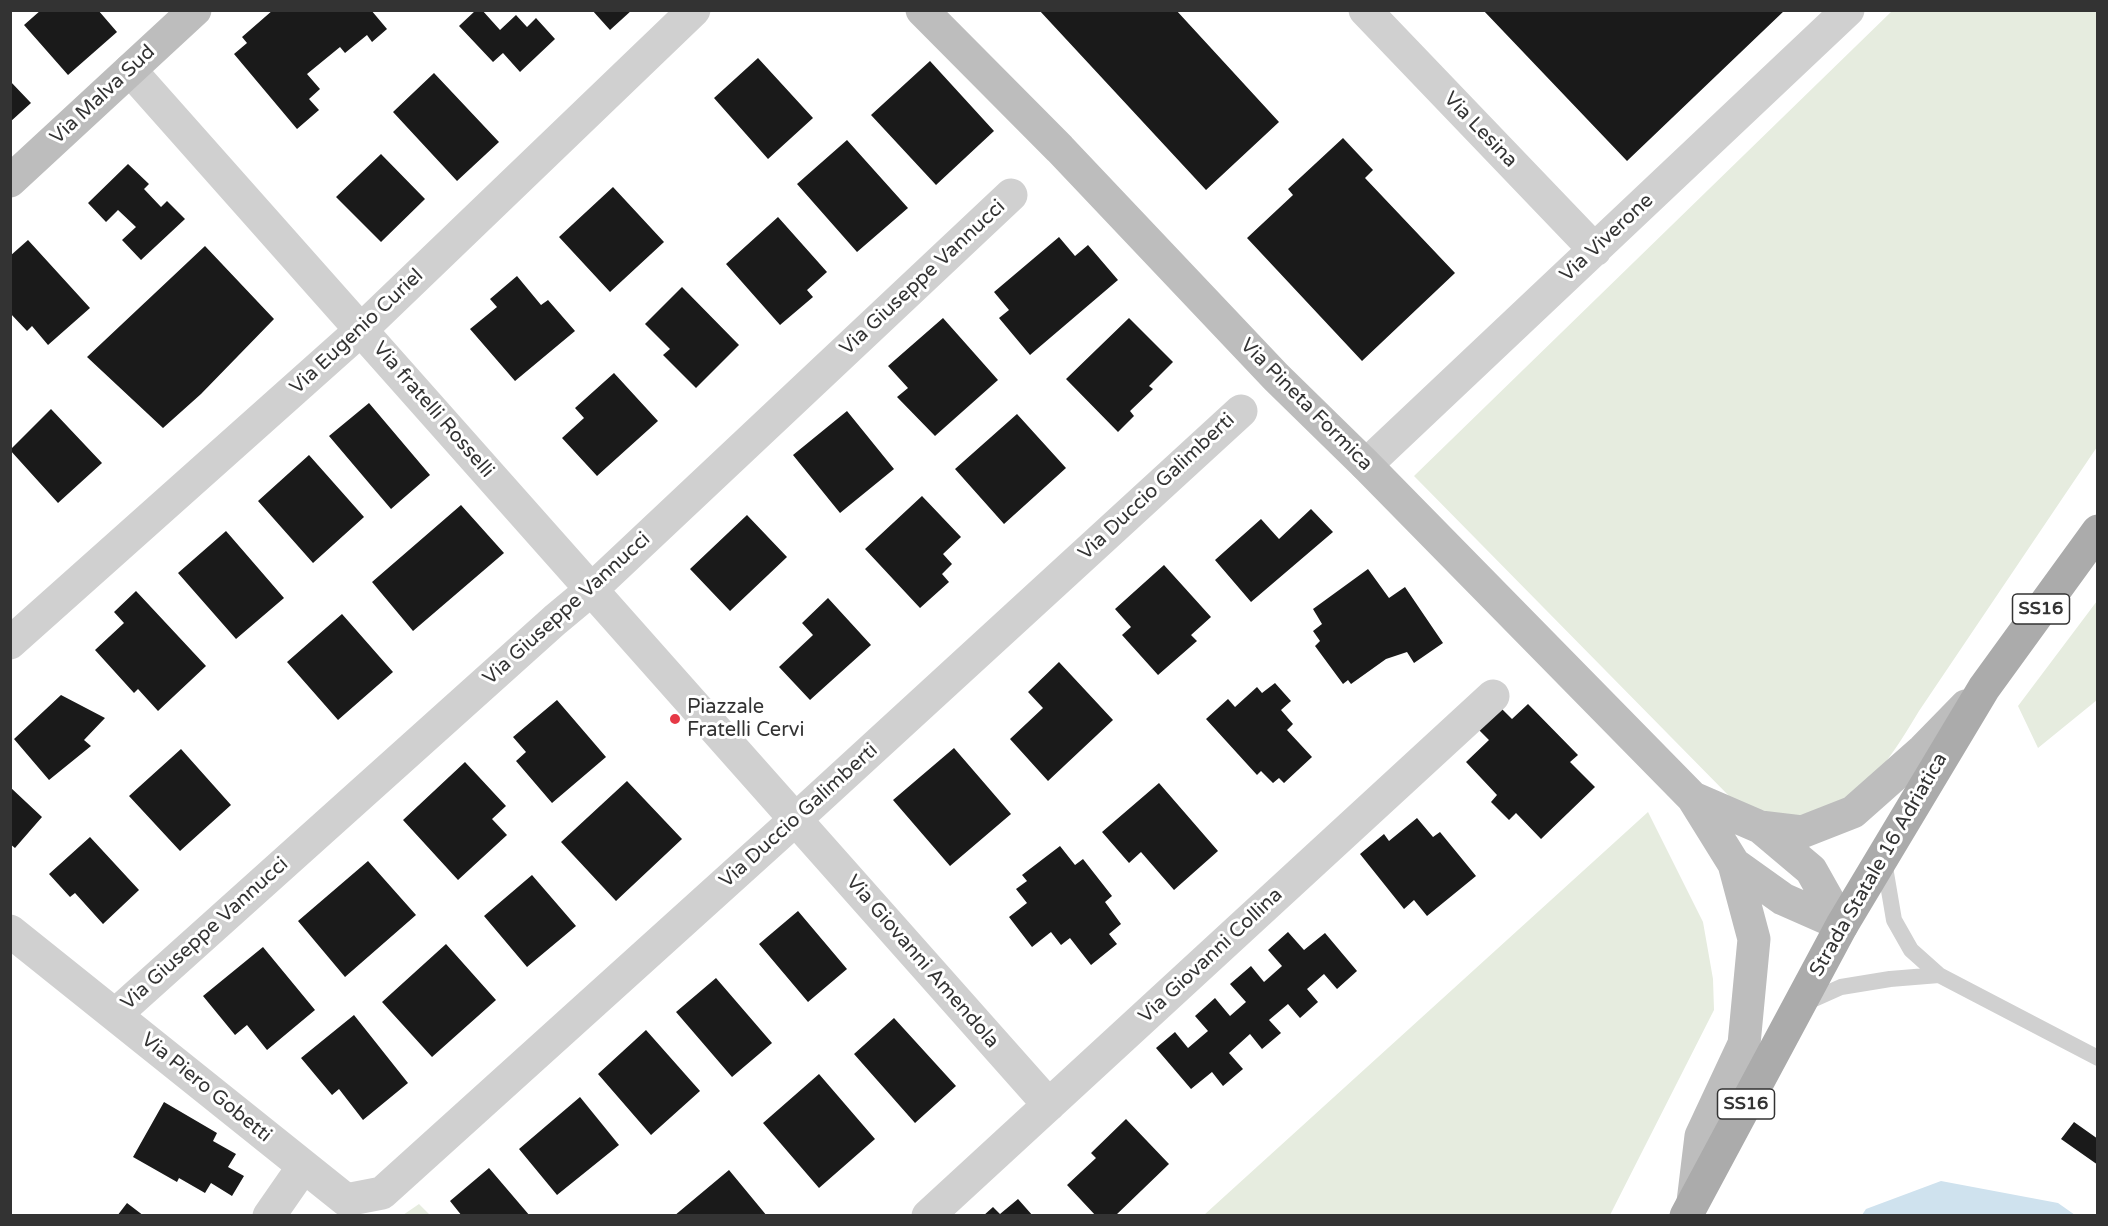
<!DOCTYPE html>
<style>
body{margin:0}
#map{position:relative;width:2108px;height:1226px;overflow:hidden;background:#fff;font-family:"Varela Round",sans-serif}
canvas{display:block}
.frame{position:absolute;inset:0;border:12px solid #333;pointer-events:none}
</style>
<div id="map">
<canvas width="2108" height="1226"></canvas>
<div class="frame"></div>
</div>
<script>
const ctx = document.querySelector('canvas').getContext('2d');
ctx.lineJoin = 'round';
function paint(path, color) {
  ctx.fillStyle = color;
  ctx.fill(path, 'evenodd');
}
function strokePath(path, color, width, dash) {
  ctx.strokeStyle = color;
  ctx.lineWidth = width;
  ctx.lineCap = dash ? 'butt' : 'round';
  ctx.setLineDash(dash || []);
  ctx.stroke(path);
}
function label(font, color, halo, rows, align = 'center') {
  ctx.font = font + ' "Varela Round",sans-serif';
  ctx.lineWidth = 6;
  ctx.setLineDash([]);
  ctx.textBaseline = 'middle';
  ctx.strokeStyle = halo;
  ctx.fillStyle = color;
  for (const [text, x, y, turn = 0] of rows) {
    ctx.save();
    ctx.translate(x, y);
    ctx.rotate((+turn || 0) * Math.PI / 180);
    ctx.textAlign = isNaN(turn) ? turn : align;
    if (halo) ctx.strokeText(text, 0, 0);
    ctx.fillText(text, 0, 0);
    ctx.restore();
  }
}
paint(new Path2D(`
 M1892,11H2097V447L1919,711C1892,755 1872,792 1820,809C1812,811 1802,816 1794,816C1771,815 1752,807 1732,799L1414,476Z
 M2097,601V700L2038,748L2018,706Z
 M1648,812L1703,922L1713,979L1714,1010L1610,1215H1204Z
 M419,1204L430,1215H402H403Z`), '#e6ecdf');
paint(new Path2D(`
 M1941,1181L2058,1203L2075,1215H1862L1866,1209Z`), '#cfe2ee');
paint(new Path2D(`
 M41,10H98L117,32L68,75L24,25Z
 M273,10H371L387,29L372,42L367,35L345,53L340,47L307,74L320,89L309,99L319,110L297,129L234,54L247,43L242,37Z
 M476,10H482L500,30L516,15L527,27L536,18L555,39L520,72L503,53L493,62L459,26Z
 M592,10H632L610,30Z
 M1039,10H1176L1279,122L1206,190Z
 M1483,10H1785L1627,161Z
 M758,58L813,118L768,159L714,98Z
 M930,61L994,131L936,185L871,115Z
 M434,73L499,142L457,181L393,112Z
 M10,81L31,103L10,122Z
 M1343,138L1373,170L1365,178L1455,273L1362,361L1247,238L1293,195L1288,189Z
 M847,140L908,208L857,252L797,184Z
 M381,154L425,199L381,242L336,197Z
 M128,164L149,184L144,189L161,207L167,201L185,219L141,260L122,240L136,227L118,210L106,222L88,203Z
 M613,187L664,242L610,292L559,237Z
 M778,217L827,272L807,290L813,297L780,325L726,264Z
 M1059,237L1075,256L1088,245L1118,280L1030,355L999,318L1009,310L994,292Z
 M28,240L90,308L48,345L32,326L27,331L10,313V256Z
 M205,246L274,319L201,394L163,428L87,357Z
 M517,276L541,305L548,300L575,331L515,381L470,329L497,307L490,299Z
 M682,287L739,345L696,388L663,355L670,349L645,324Z
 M943,318L998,380L935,436L897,397L908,388L888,366Z
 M1129,318L1173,362L1149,386L1153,389L1130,411L1134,416L1118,432L1066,379Z
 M614,373L658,421L597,476L562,438L584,418L575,408Z
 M369,403L430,475L391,509L329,436Z
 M51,409L102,463L58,503L10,450Z
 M847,411L894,469L840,513L793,455Z
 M1017,414L1066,468L1004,524L955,469Z
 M309,455L364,517L313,563L258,501Z
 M922,496L961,537L943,554L952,564L942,574L949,582L920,608L865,549Z
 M461,505L504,553L413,631L372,582Z
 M1311,509L1333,532L1251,602L1215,560L1261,519L1279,539Z
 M747,515L787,557L730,611L690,569Z
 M226,531L284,598L236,639L178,573Z
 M1164,565L1211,617L1191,635L1197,641L1158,675L1122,635L1131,627L1115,609Z
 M1368,569L1389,598L1405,587L1443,643L1414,663L1407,652L1386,659L1351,684L1348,680L1343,684L1315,646L1320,641L1313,631L1322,624L1313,609Z
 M136,591L206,666L158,711L138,689L134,693L95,650L124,623L114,612Z
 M828,598L871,645L810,700L779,667L813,635L802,623Z
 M342,614L393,672L338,720L287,662Z
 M1059,662L1113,720L1048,781L1010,739L1043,708L1028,692Z
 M1275,683L1291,701L1281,710L1293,724L1287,730L1312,757L1284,783L1279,778L1273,783L1261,771L1257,775L1206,719L1228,699L1235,707L1257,687L1262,693Z
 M61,695L105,718L84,740L91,746L49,780L14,739Z
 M557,700L606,757L552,803L516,761L526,752L513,737Z
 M1528,704L1578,755L1570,762L1595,787L1541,839L1516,813L1509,820L1491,802L1497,795L1466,762L1489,740L1478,729L1500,707L1512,719Z
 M954,748L1011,814L950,866L893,800Z
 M181,749L231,805L180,851L129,796Z
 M465,762L506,806L492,819L507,835L458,880L403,820Z
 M627,781L682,839L616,901L561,842Z
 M1159,783L1218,851L1174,890L1141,852L1129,863L1102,832Z
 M10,787L42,817L15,848L10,844Z
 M1417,818L1433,837L1440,832L1476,876L1427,916L1414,900L1404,909L1360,854L1384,834L1389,841Z
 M90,837L139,890L103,924L75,893L70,897L49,874Z
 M1060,846L1075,865L1083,859L1112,896L1105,902L1121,924L1109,934L1117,944L1091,965L1070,938L1061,945L1051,932L1032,947L1009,917L1027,903L1016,889L1027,881L1022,875Z
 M368,861L416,915L345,977L298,921Z
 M532,875L576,926L527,967L484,916Z
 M798,911L847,969L808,1002L759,944Z
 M1288,932L1304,950L1325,933L1357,971L1337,989L1324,974L1307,989L1318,1002L1300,1018L1288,1004L1269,1020L1281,1033L1262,1049L1250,1034L1229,1053L1243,1069L1223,1086L1212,1072L1191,1089L1156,1048L1175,1032L1188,1048L1208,1031L1195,1016L1215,998L1230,1016L1246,1002L1230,984L1251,966L1264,982L1282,966L1268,950Z
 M446,944L496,1000L432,1057L382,1002Z
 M263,947L315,1010L267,1050L247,1025L235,1035L203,996Z
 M716,978L772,1043L732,1077L676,1012Z
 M354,1015L408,1083L363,1120L339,1089L332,1095L301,1058Z
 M894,1018L956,1086L915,1123L854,1054Z
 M646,1030L700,1091L651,1135L598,1074Z
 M819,1074L875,1139L819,1188L763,1123Z
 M580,1097L619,1145L557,1195L519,1149Z
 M164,1102L217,1133L213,1141L236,1154L228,1167L244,1176L232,1196L211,1183L205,1193L179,1178L177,1182L133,1157Z
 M1126,1119L1169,1164L1115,1216H1096L1067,1185L1096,1158L1091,1153Z
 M2074,1122L2098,1139V1165L2061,1139Z
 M489,1168L530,1216H462L450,1201Z
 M729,1170L767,1216H674Z
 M1018,1199L1033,1216H983L993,1207L1000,1214Z
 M127,1203L144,1216H117Z`), '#1a1a1a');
strokePath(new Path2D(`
 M1884,861L1894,920L1911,950L1939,975L2098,1058
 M1803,1004L1841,987L1890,979L1939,975`), '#d0d0d0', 16);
strokePath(new Path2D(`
 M1365,10L1595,250
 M130,70L1049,1105
 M1366,465L1848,10
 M10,643L362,329L694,10
 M10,931L346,1200L382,1193L796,819L1241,411
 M115,1015L555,620L591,590L1011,195
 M269,1216L303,1167
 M928,1216L1493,696`), '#d0d0d0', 33);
strokePath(new Path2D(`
 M922,10L1060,149L1276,377L1366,465L1693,798L1734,864L1754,939L1744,1044L1701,1136L1693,1202
 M10,181L195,10
 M1693,798L1760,827L1802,832L1853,812L1923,750L1966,706
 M1760,827L1811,870L1842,925
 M1734,864L1783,899L1842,925`), '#bdbdbd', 33);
strokePath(new Path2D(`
 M1686,1216L1842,925L1984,688L2098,531`), '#ababab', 33);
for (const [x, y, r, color] of [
 [675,719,6,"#e63946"]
]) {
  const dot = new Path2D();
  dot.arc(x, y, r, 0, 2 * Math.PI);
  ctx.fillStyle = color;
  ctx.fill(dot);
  strokePath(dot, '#fff', 2);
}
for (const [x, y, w] of [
 [2041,609,57],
 [1746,1104,57]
]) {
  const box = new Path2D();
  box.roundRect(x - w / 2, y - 15, w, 30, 4.5);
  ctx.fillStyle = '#fff';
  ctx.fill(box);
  strokePath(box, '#333', 1.5);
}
label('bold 18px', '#333', null, [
 ["SS16",2041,609],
 ["SS16",1746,1104]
]);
label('20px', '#333', '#fff', [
 ["Via Malva Sud",103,95,-43],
 ["Via Lesina",1480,130,46],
 ["Via Viverone",1607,238,-43],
 ["Via Giuseppe Vannucci",923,278,-43],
 ["Via Eugenio Curiel",357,332,-43],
 ["Via Pineta Formica",1306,405,45],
 ["Via fratelli Rosselli",433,410,49],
 ["Via Duccio Galimberti",1157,487,-43],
 ["Via Giuseppe Vannucci",567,609,-42],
 ["Via Duccio Galimberti",799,816,-42],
 ["Strada Statale 16 Adriatica",1879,865,-60],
 ["Via Giuseppe Vannucci",205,934,-42],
 ["Via Giovanni Collina",1211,956,-43],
 ["Via Giovanni Amendola",922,962,49],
 ["Via Piero Gobetti",206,1088,39]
]);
label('20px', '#333', '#fff', [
 ["Piazzale",687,708],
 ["Fratelli Cervi",687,731]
], 'left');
</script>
